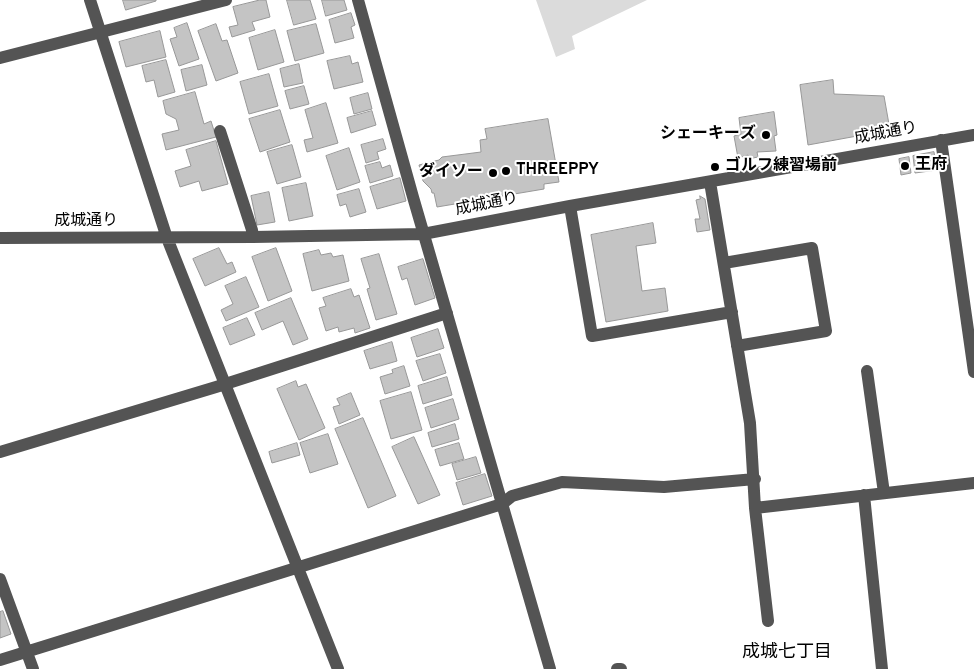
<!DOCTYPE html>
<meta charset="utf-8">
<style>
body{margin:0}
canvas{display:block;background:#fff}
</style>
<canvas width="974" height="669"></canvas>
<script>
const ctx = document.querySelector('canvas').getContext('2d');
ctx.lineJoin = 'round';
function paint(path, color) {
  ctx.fillStyle = color;
  ctx.fill(path, 'evenodd');
}
function strokePath(path, color, width, dash) {
  ctx.strokeStyle = color;
  ctx.lineWidth = width;
  ctx.lineCap = dash ? 'butt' : 'round';
  ctx.setLineDash(dash || []);
  ctx.stroke(path);
}
function label(font, color, halo, rows, align = 'center') {
  ctx.font = font + ' Overpass,"Noto Sans JP",sans-serif';
  ctx.lineWidth = 4;
  ctx.setLineDash([]);
  ctx.textBaseline = 'middle';
  ctx.strokeStyle = halo;
  ctx.fillStyle = color;
  for (const [text, x, y, turn = 0] of rows) {
    ctx.save();
    ctx.translate(x, y);
    ctx.rotate((+turn || 0) * Math.PI / 180);
    ctx.textAlign = isNaN(turn) ? turn : align;
    if (halo) ctx.strokeText(text, 0, 0);
    ctx.fillText(text, 0, 0);
    ctx.restore();
  }
}
paint(new Path2D(`
 M536,0H647L572,36L575,49L556,57Z`), '#dbdbdb');
const building = new Path2D(`
 M123,0H156V1L126,10Z
 M260,0H266L270,17L252,22L255,30L232,37L229,27L238,25L233,7Z
 M287,0H310L316,19L294,25Z
 M322,0H344L347,10L326,16Z
 M351,13L355,25L351,27L354,38L335,43L329,20Z
 M187,23L199,59L179,66L170,39L177,37L174,28Z
 M216,24L222,41L227,40L238,73L216,81L198,31Z
 M316,24L324,53L295,61L287,31Z
 M275,30L284,62L258,70L249,38Z
 M160,31L166,57L126,67L119,42Z
 M350,56L352,64L358,62L363,82L334,89L327,61Z
 M166,60L175,92L158,97L154,80L146,82L142,66Z
 M299,64L303,83L284,87L280,69Z
 M202,65L207,85L186,91L181,70Z
 M269,74L278,106L249,114L240,82Z
 M833,80L834,94L884,96L890,130L808,145L800,85Z
 M304,86L309,104L290,109L285,91Z
 M195,92L204,124L211,121L216,137L166,150L162,134L179,130L176,119L166,114L163,101Z
 M368,93L372,109L354,114L350,98Z
 M326,103L338,143L307,152L304,140L313,138L305,110Z
 M280,110L290,142L260,152L249,119Z
 M372,111L376,125L351,133L347,118Z
 M774,112L777,135L774,136L776,151L757,152L758,157L748,159V155L738,158L734,136L741,134L739,118Z
 M548,119L559,182L544,184V189L437,207L434,193H432L431,189L423,181L419,165L439,160L442,157L481,152L480,140L487,139L485,129Z
 M383,139L386,149L377,152L379,159L366,163L361,145Z
 M216,141L228,184L202,191L199,181L180,187L175,171L191,166L186,150Z
 M292,145L301,177L277,184L267,152Z
 M349,148L360,182L337,190L326,156Z
 M934,152L937,170L915,173L913,156Z
 M909,157L911,173L901,175L899,159Z
 M380,162L382,168L390,165L393,176L370,183L365,166Z
 M400,178L406,201L377,209L370,187Z
 M306,183L313,216L289,221L282,188Z
 M359,189L366,212L350,217L346,204L340,206L337,195Z
 M269,192L275,222L257,225L251,196Z
 M700,196L705,199L710,230L697,232L695,219H700L696,200L700,199Z
 M653,223L656,243L636,246L642,291L665,288L668,311L606,322L591,235Z
 M219,248L227,264L232,262L236,272L205,286L193,259Z
 M276,248L292,291L268,301L252,257Z
 M319,250L321,255L331,253L333,257L343,255L349,281L312,291L303,254Z
 M379,254L397,314L376,320L367,289L370,288L361,259Z
 M423,259L435,298L415,305L407,278L402,280L398,267Z
 M246,277L259,307L226,321L221,310L233,304L225,286Z
 M351,289L354,297L359,295L370,328L355,333L354,328L339,332L338,327L326,331L319,308L326,306L323,298Z
 M291,298L308,339L293,345L283,321L262,330L255,313Z
 M247,318L255,335L230,345L223,328Z
 M438,329L444,348L417,357L411,338Z
 M392,342L397,361L370,369L364,351Z
 M440,354L446,373L423,381L416,361Z
 M404,366L410,386L385,394L380,377L393,373L392,370Z
 M447,377L452,395L423,404L418,386Z
 M296,381L298,387L306,384L325,428L299,440L277,389Z
 M411,392L422,430L391,439L380,401Z
 M351,393L360,415L339,424L333,407L340,405L337,399Z
 M453,399L459,419L431,428L425,408Z
 M363,418L396,496L368,508L335,429Z
 M455,424L459,439L432,447L428,433Z
 M328,434L338,464L310,473L300,443Z
 M414,437L440,495L418,504L392,447Z
 M297,443L300,455L272,463L269,452Z
 M459,443L464,459L440,466L435,450Z
 M476,457L481,473L457,480L452,464Z
 M485,474L492,496L463,505L456,483Z
 M3,611L11,634L0,638V612Z`);
paint(building, '#c4c4c4');
strokePath(building, '#989898', 1);
strokePath(new Path2D(`
 M90,0L167,238L338,669
 M358,0L413,197L550,669
 M0,58L226,0
 M220,131L252,230L253,237
 M941,140L974,372
 M710,182L750,423L755,508L768,621
 M570,206L592,336L732,312
 M0,238L253,237L423,234L570,206L974,135
 M724,263L812,248L826,331L737,346
 M867,371L884,493
 M0,452L216,387L447,313
 M864,495L882,669
 M755,508L974,483
 M0,579L33,669
 M0,660L502,504L512,496L562,482L664,487L755,479
 M617,669H621`), '#545454', 12);
for (const [x, y, r, color] of [
 [766,135,5,"#000"],
 [905,166,5,"#000"],
 [715,167,5,"#000"],
 [506,171,5,"#000"],
 [493,173,5,"#000"]
]) {
  const dot = new Path2D();
  dot.arc(x, y, r, 0, 2 * Math.PI);
  ctx.fillStyle = color;
  ctx.fill(dot);
  strokePath(dot, '#fff', 2);
}
label('16px', '#000', '#fff', [
 ["成城通り",886,134,-10],
 ["成城通り",487,205,-11],
 ["成城通り",86,222]
]);
label('bold 16px', '#000', '#fff', [
 ["シェーキーズ",756,135,"right"],
 ["王府",915,166],
 ["ゴルフ練習場前",725,167],
 ["THREEPPY",516,171],
 ["ダイソー",483,173,"right"]
], 'left');
label('18px', '#000', '#fff', [
 ["成城七丁目",787,653]
]);
</script>
